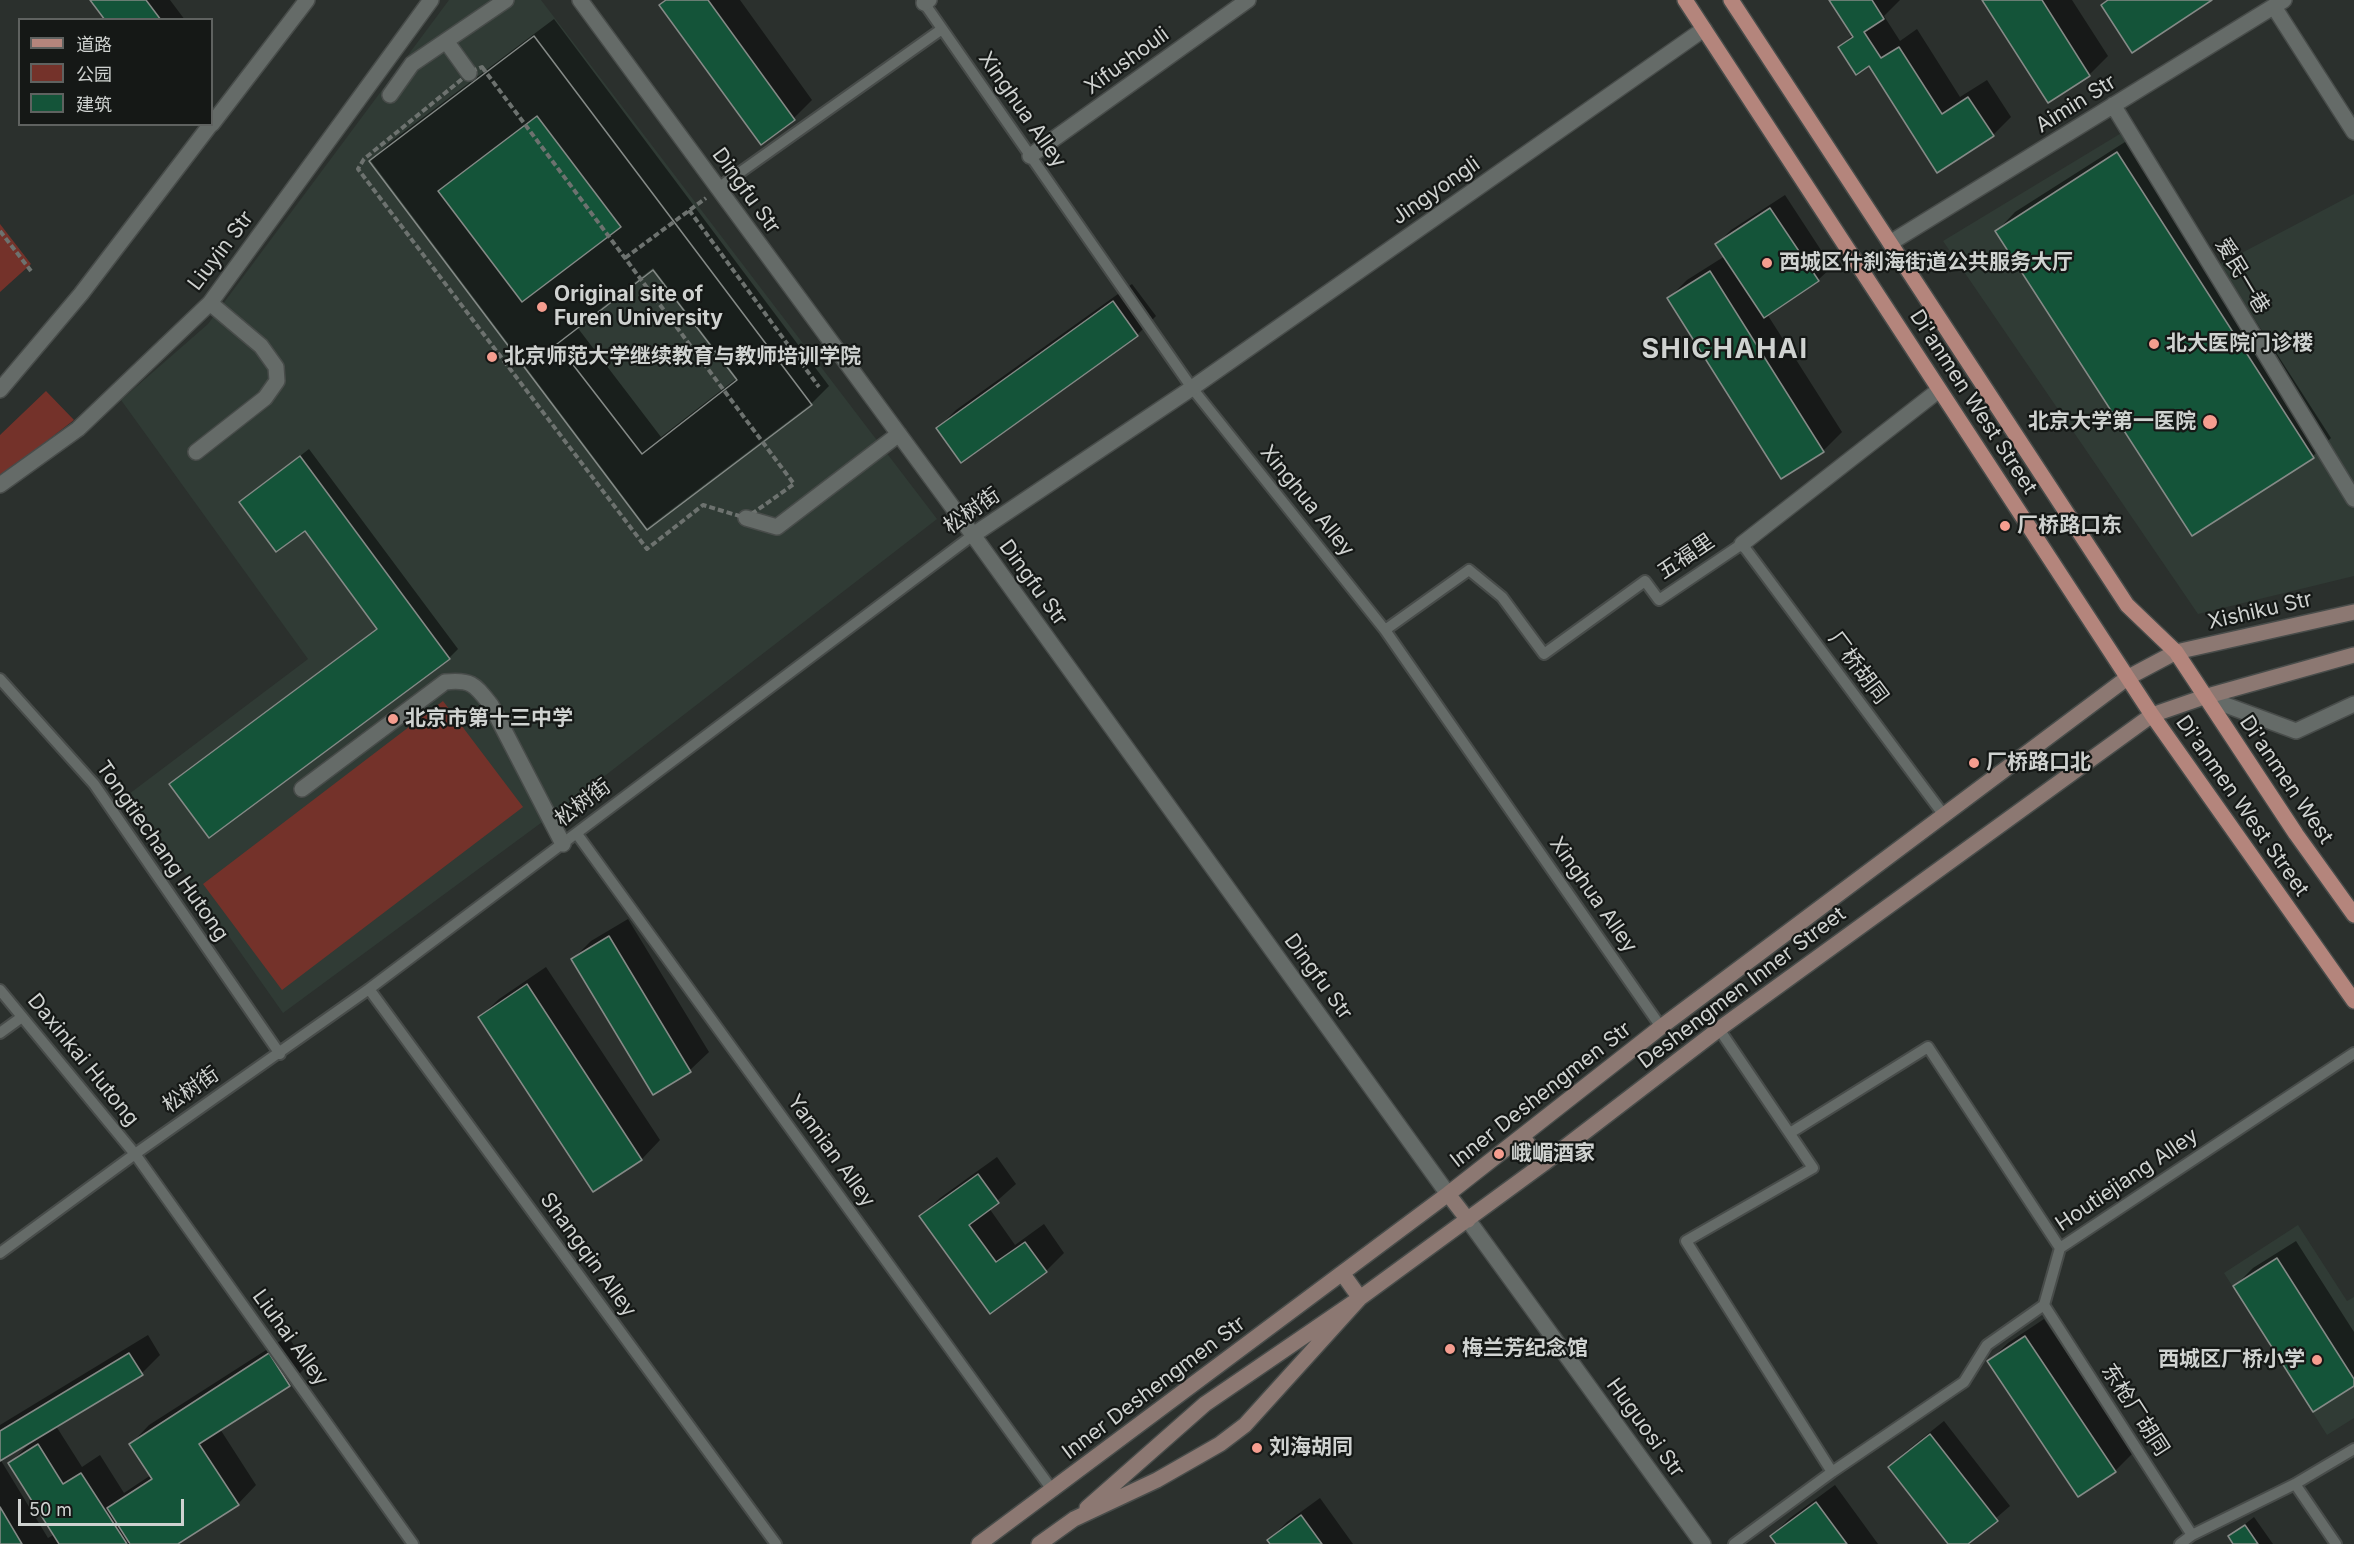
<!DOCTYPE html>
<meta charset="utf-8">
<style>
body{margin:0}
#map{position:relative;width:2354px;height:1544px;overflow:hidden;background:#2b302d;font-family:Inter,"Noto Sans SC",sans-serif}
canvas{display:block}
.legend{position:absolute;left:18px;top:18px;width:195px;height:108px;box-sizing:border-box;background:#151816;border:2px solid #5f6260;margin:0;padding:8px 10px;list-style:none;font-size:18px;color:#cfd2d0}
.legend li{display:flex;align-items:center;gap:12px;height:30px}
.legend b{width:30px;border:2px solid #5f6260}
.scale{position:absolute;left:18px;top:1499px;width:166px;height:27px;box-sizing:border-box;border:3px solid #cfd2d0;border-top:0;padding-left:8px;font-size:18px;line-height:21px;white-space:nowrap;color:#cfd2d0;-webkit-text-stroke:4px #151816;paint-order:stroke}
</style>
<div id="map">
<canvas width="2354" height="1544"></canvas>
<ul class="legend">
<li><b style="height:8px;background:#b4857c"></b>道路</li>
<li><b style="height:16px;background:#74322a"></b>公园</li>
<li><b style="height:16px;background:#145439"></b>建筑</li>
</ul>
<div class="scale">50 m</div>
</div>
<script>
const ctx = document.querySelector('canvas').getContext('2d');
ctx.lineJoin = 'round';
function paint(path, color) {
  ctx.fillStyle = color;
  ctx.fill(path, 'evenodd');
}
function strokePath(path, color, width, dash) {
  ctx.strokeStyle = color;
  ctx.lineWidth = width;
  ctx.lineCap = dash ? 'butt' : 'round';
  ctx.setLineDash(dash || []);
  ctx.stroke(path);
}
function label(font, color, halo, rows, align = 'center') {
  ctx.font = font + ' Inter,"Noto Sans SC",sans-serif';
  ctx.lineWidth = 4.5;
  ctx.setLineDash([]);
  ctx.textBaseline = 'middle';
  ctx.strokeStyle = halo;
  ctx.fillStyle = color;
  for (const [text, x, y, turn = 0] of rows) {
    ctx.save();
    ctx.translate(x, y);
    ctx.rotate((+turn || 0) * Math.PI / 180);
    ctx.textAlign = isNaN(turn) ? turn : align;
    if (halo) ctx.strokeText(text, 0, 0);
    ctx.fillText(text, 0, 0);
    ctx.restore();
  }
}
paint(new Path2D(`
 M449,0H541L937,519L602,778L283,1013L129,794L308,659L121,400L208,324Z
 M2128,129L2213,268L2354,194V576L2198,614L1943,241Z
 M2298,1225L2347,1301L2354,1297V1418L2327,1435L2224,1273Z`), '#303b35');
paint(new Path2D(`
 M0,224L31,264L0,292Z
 M46,391L74,420L0,477V435Z
 M443,701L523,807L282,990L203,884Z`), '#74322a');
paint(new Path2D(`
 M92,0H170L185,20H107Z
 M666,0H740L812,100L794,118L761,142Z
 M1831,0H1900L1884,16L1900,41L1917,29L1960,97L1987,80L2011,117L1993,135L1938,171L1870,64L1840,48L1853,34Z
 M1984,0H2072L2108,56L2089,75L2048,101Z
 M554,19L829,386L811,404L647,528L371,161L389,143ZM653,268L737,378L661,437L577,327Z
 M2136,135L2331,438L2313,456L1997,231L2015,212Z
 M1785,195L1832,267L1818,280L1767,314L1842,432L1823,451L1669,298L1687,280L1725,256L1717,244L1731,230Z
 M1132,284L1156,316L1137,335L961,461L938,428L956,410Z
 M309,449L458,649L449,658L171,784L180,775L378,628L305,529L241,502Z
 M628,919L709,1052L690,1070L654,1093L573,959L591,941Z
 M546,967L660,1140L642,1159L594,1190L480,1017L499,999Z
 M997,1157L1016,1184L989,1208L1015,1245L1044,1224L1064,1253L1046,1271L990,1312L921,1216L940,1198Z
 M2296,1241L2354,1332V1384L2235,1286L2253,1268Z
 M2044,1319L2133,1453L2115,1471L1989,1361L2008,1343Z
 M148,1335L160,1355L142,1373L56,1426L82,1467L100,1455L124,1493L151,1475L131,1444L149,1425L288,1336L307,1366L289,1384L220,1429L256,1485L238,1504L176,1544H0V1425ZM31,1442L10,1463L55,1534L48,1538L0,1459Z
 M1944,1421L2010,1506L1966,1544H1950L1890,1467L1904,1453Z
 M1835,1485L1878,1544H1777L1771,1536L1790,1518Z
 M1320,1498L1353,1544H1272L1269,1540L1287,1522Z
 M2254,1517L2273,1544H2235L2230,1536Z`), '#0007');
const building = new Path2D(`
 M90,0H146L161,20H105Z
 M666,0H708L795,120L761,145L659,5Z
 M1829,0H1872L1884,19L1864,32L1881,58L1899,47L1942,114L1968,97L1994,136L1937,173L1869,66L1856,75L1838,47L1853,37Z
 M1982,0H2042L2090,76L2048,103Z
 M2108,0H2212L2132,53L2101,5Z
 M534,36L812,405L647,530L369,161ZM653,270L737,380L642,454L557,344Z
 M534,36L812,405L647,530L369,161ZM537,116L621,227L522,302L438,191ZM653,270L737,380L642,454L557,344Z
 M2117,152L2314,458L2192,536L1995,231Z
 M1770,208L1819,281L1764,318L1715,244Z
 M1710,271L1824,452L1781,479L1667,298Z
 M1113,301L1138,336L961,463L936,428Z
 M300,456L450,659L209,838L169,784L377,629L305,531L276,552L239,502Z
 M609,936L691,1072L653,1095L571,959Z
 M527,984L642,1160L593,1192L478,1017Z
 M978,1174L999,1203L969,1225L996,1262L1025,1242L1047,1272L990,1314L919,1216Z
 M2277,1258L2354,1379V1386L2313,1412L2233,1286Z
 M2025,1336L2116,1472L2078,1497L1987,1361Z
 M129,1353L143,1375L0,1461V1431Z
 M269,1353L290,1386L199,1444L239,1505L178,1544H130L107,1508L152,1479L129,1444Z
 M1930,1434L1998,1521L1968,1544H1948L1888,1467Z
 M38,1444L63,1484L81,1473L127,1544H59L8,1463Z
 M1816,1502L1847,1544H1776L1770,1536Z
 M0,1507L22,1544H0Z
 M1301,1515L1322,1544H1270L1267,1540Z
 M2245,1525L2258,1544H2233L2228,1536Z`);
paint(building, '#145439');
strokePath(building, '#858a87', 1.5);
const service = new Path2D(`
 M922,0L1192,388L1385,630L1661,1027
 M718,188L942,29
 M1385,630L1469,570L1502,597L1544,654L1645,581L1659,600L1742,544L1943,814
 M0,679L94,784L280,1054
 M577,834L1053,1491
 M369,989L776,1544
 M0,990L135,1154L413,1544
 M1719,1029L1813,1168L1686,1241L1832,1472
 M0,1033L22,1017
 M1790,1133L1928,1047L2060,1248
 M0,1253L135,1154L369,989L973,535
 M2044,1305L2192,1535
 M2295,1484L2336,1544
 M1734,1544L1832,1472L1964,1382L1987,1345L2044,1305L2060,1248L2354,1053
 M2180,1544L2192,1535L2295,1484L2354,1449`);
const minor = new Path2D(`
 M580,0L973,535L1448,1194
 M924,3L929,0
 M2274,7L2354,132
 M446,41L469,73
 M390,95L412,64L506,0
 M2113,105L2354,499
 M1030,156L1248,0
 M1890,243L2284,0
 M196,452L265,398L277,381L276,367L261,346L210,303
 M0,485L78,429L210,303L431,0
 M746,518L777,527L899,434
 M973,535L1192,388L1704,29
 M1742,544L1939,390
 M302,789L445,682C472,679 475,685 491,705L563,844
 M1468,1220L1703,1544`);
const tertiary = new Path2D(`
 M212,124L307,0
 M0,390L81,294L211,124
 M2204,697L2296,731L2354,704`);
const secondary = new Path2D(`
 M1522,1136L1543,1164
 M1448,1194L1468,1220
 M1087,1508L1205,1404L1360,1298L1342,1273
 M979,1544L1448,1194L1661,1027L2127,678L2176,652L2354,612
 M1039,1544L1074,1519L1157,1480L1220,1444L1245,1425L1360,1298L1543,1164L1719,1029L2152,715L2204,697L2354,655`);
const primary = new Path2D(`
 M1685,0L2152,715L2354,1001
 M1731,0L2127,605L2176,652L2296,834L2354,915`);
strokePath(service, '#484c4a', 14);
strokePath(minor, '#484c4a', 18);
strokePath(tertiary, '#484c4a', 18);
strokePath(secondary, '#484c4a', 18);
strokePath(primary, '#484c4a', 18);
strokePath(new Path2D(`
 M482,67L794,484L746,518L703,505L647,549L358,169L364,159L472,71Z
 M689,210L819,387
 M0,231L31,271
 M625,258L706,198`), '#6d726f', 4, [6, 3]);
strokePath(service, '#656b68', 10);
strokePath(minor, '#656b68', 15);
strokePath(tertiary, '#656b68', 15);
strokePath(secondary, '#8c7872', 15);
strokePath(primary, '#b4857c', 15);
for (const [x, y, r, color] of [
 [1767,263,6,"#f59d8f"],
 [542,307,6,"#f59d8f"],
 [2154,344,6,"#f59d8f"],
 [492,357,6,"#f59d8f"],
 [2210,422,8,"#f59d8f"],
 [2005,526,6,"#f59d8f"],
 [393,719,6,"#f59d8f"],
 [1974,763,6,"#f59d8f"],
 [1499,1154,6,"#f59d8f"],
 [1450,1349,6,"#f59d8f"],
 [2317,1360,6,"#f59d8f"],
 [1257,1448,6,"#f59d8f"]
]) {
  const dot = new Path2D();
  dot.arc(x, y, r, 0, 2 * Math.PI);
  ctx.fillStyle = color;
  ctx.fill(dot);
  strokePath(dot, '#151816', 2);
}
label('21px', '#cfd2d0', '#151816', [
 ["Xifushouli",1127,61,-36],
 ["Aimin Str",2076,104,-32],
 ["Xinghua Alley",1022,110,55],
 ["Dingfu Str",746,191,54],
 ["Jingyongli",1436,191,-35],
 ["Liuyin Str",221,251,-53],
 ["爱民一巷",2242,276,59],
 ["Di'anmen West Street",1973,402,57],
 ["Xinghua Alley",1307,501,51],
 ["松树街",972,511,-35],
 ["五福里",1686,557,-34],
 ["Dingfu Str",1033,583,54],
 ["Xishiku Str",2260,611,-13],
 ["厂桥胡同",1858,668,53],
 ["Di'anmen West",2286,780,56],
 ["松树街",583,803,-37],
 ["Di'anmen West Street",2242,806,55],
 ["Tongtiechang Hutong",162,851,55],
 ["Xinghua Alley",1593,895,55],
 ["Dingfu Str",1318,977,54],
 ["Deshengmen Inner Street",1742,988,-37],
 ["Daxinkai Hutong",83,1060,51],
 ["松树街",191,1090,-35],
 ["Inner Deshengmen Str",1541,1095,-38],
 ["Yannian Alley",831,1151,54],
 ["Houtiejiang Alley",2127,1180,-34],
 ["Shangqin Alley",588,1255,54],
 ["Liuhai Alley",290,1338,54],
 ["Inner Deshengmen Str",1154,1388,-37],
 ["东枪厂胡同",2135,1410,57],
 ["Huguosi Str",1645,1428,54]
]);
label('bold 21px', '#cfd2d0', '#151816', [
 ["西城区什刹海街道公共服务大厅",1779,263],
 ["Original site of",554,295],
 ["Furen University",554,319],
 ["北大医院门诊楼",2166,344],
 ["北京师范大学继续教育与教师培训学院",504,357],
 ["北京大学第一医院",2196,422,"right"],
 ["厂桥路口东",2017,526],
 ["北京市第十三中学",405,719],
 ["厂桥路口北",1986,763],
 ["峨嵋酒家",1511,1154],
 ["梅兰芳纪念馆",1462,1349],
 ["西城区厂桥小学",2305,1360,"right"],
 ["刘海胡同",1269,1448]
], 'left');
ctx.letterSpacing = '1.5px';
label('bold 27px', '#cfd2d0', '#151816', [
 ["SHICHAHAI",1725,350]
]);
ctx.letterSpacing = '0px';
</script>
